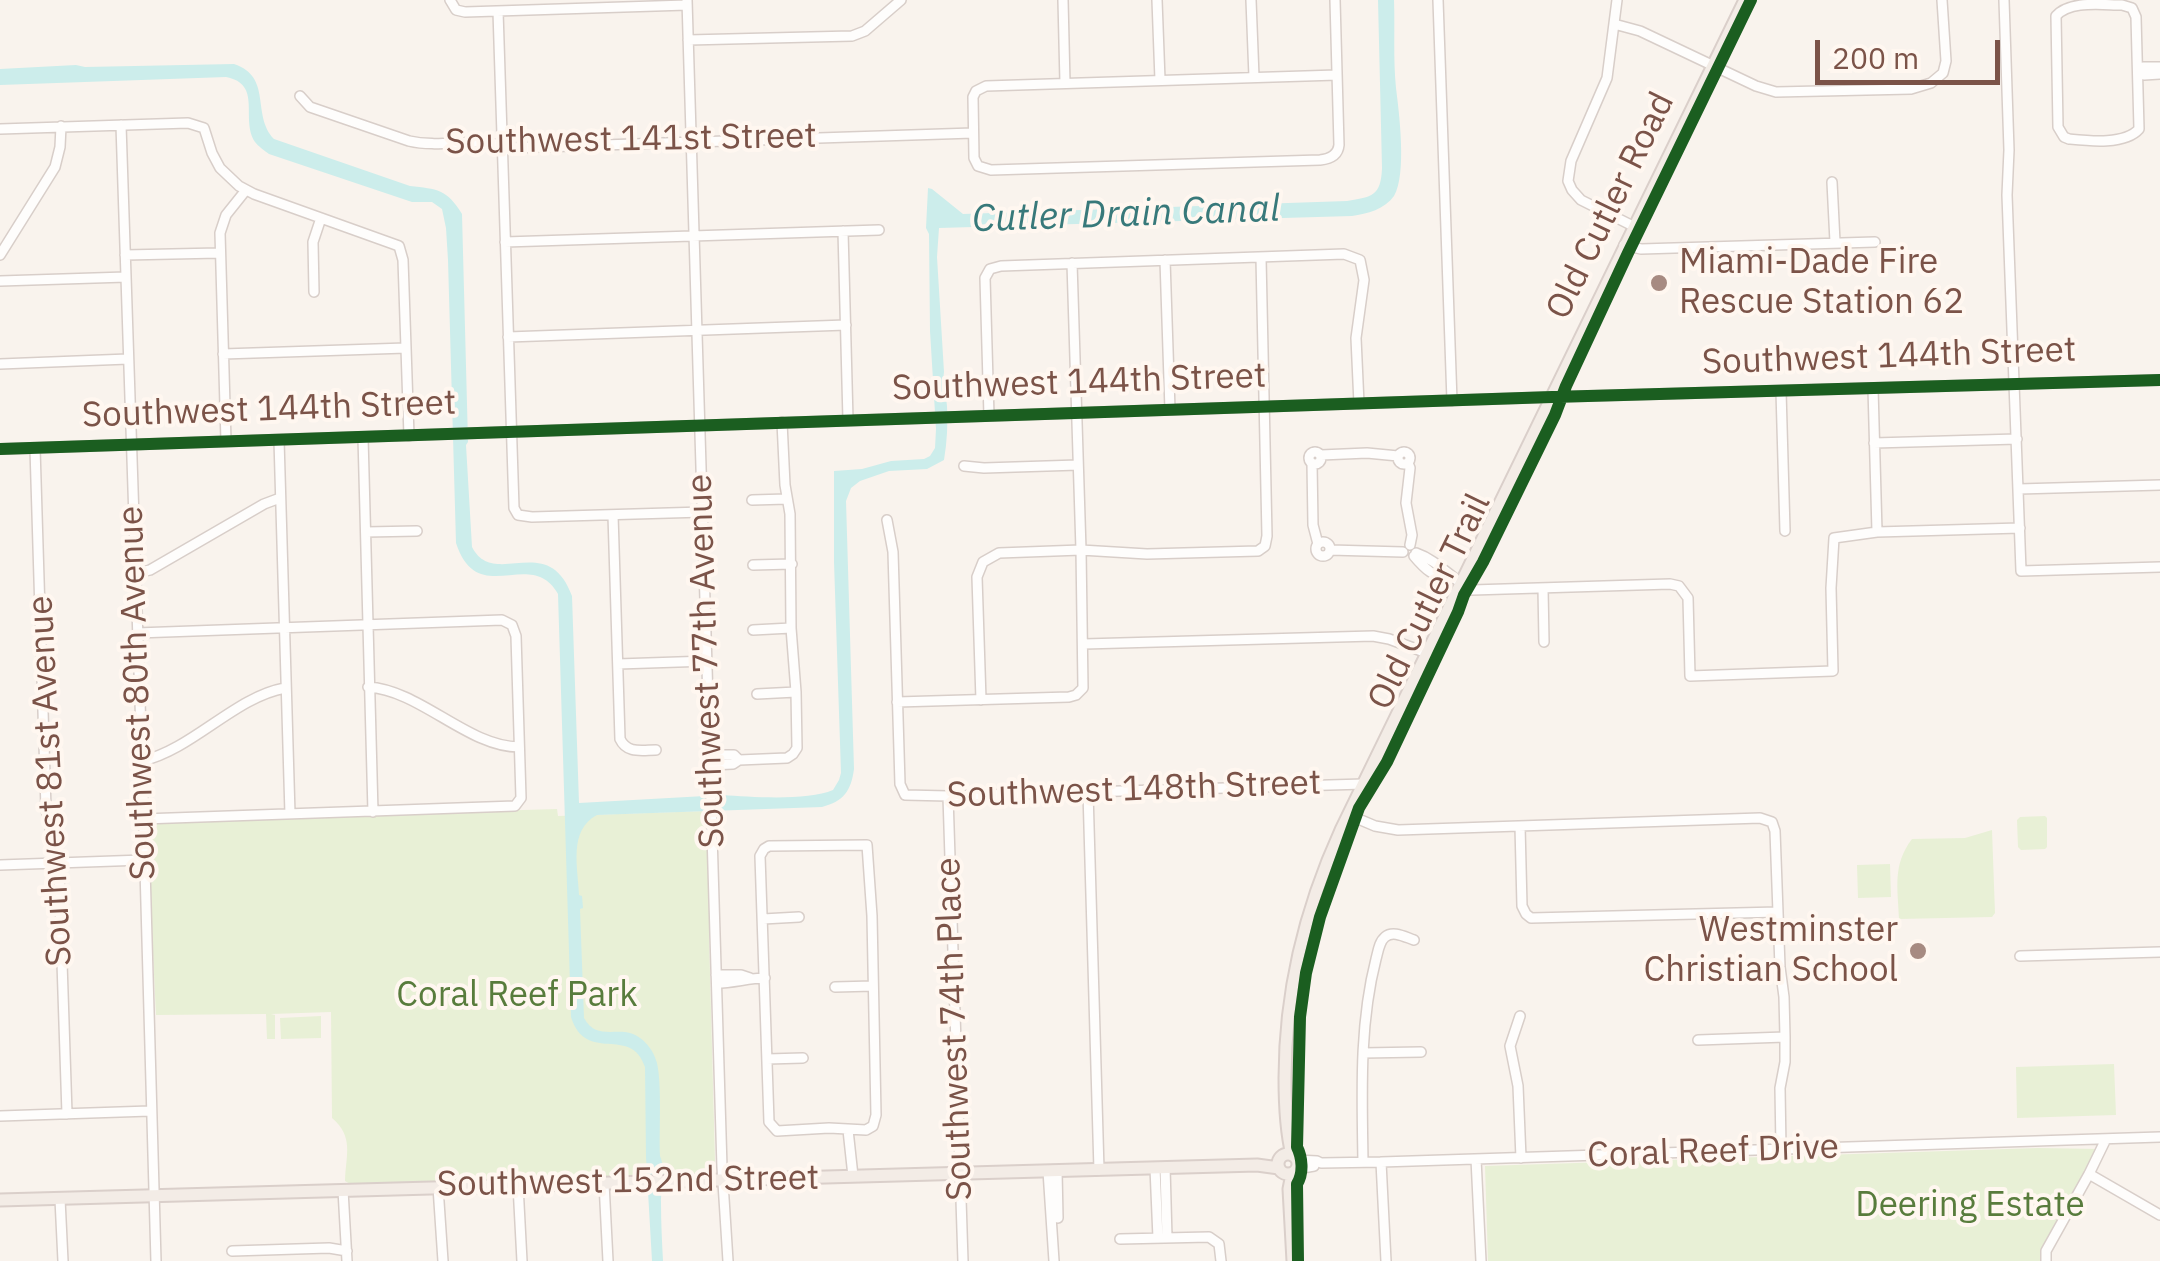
<!DOCTYPE html>
<style>
body{margin:0}
#map{position:relative;width:2160px;height:1261px;overflow:hidden;background:#f9f3ed;font-family:"IBM Plex Sans",sans-serif}
canvas{display:block}
.scale{position:absolute;left:1815px;top:40px;width:185px;height:45px;box-sizing:border-box;border:5px solid #7b5348;border-top:0;padding-left:12px;font-size:30px;line-height:35px;white-space:nowrap;color:#7b5348;-webkit-text-stroke:8px #fff7f0;paint-order:stroke}
</style>
<div id="map">
<canvas width="2160" height="1261"></canvas>
<div class="scale">200 m</div>
</div>
<script>
const ctx = document.querySelector('canvas').getContext('2d');
ctx.lineJoin = 'round';
function paint(path, color) {
  ctx.fillStyle = color;
  ctx.fill(path, 'evenodd');
}
function strokePath(path, color, width, dash) {
  ctx.strokeStyle = color;
  ctx.lineWidth = width;
  ctx.lineCap = dash ? 'butt' : 'round';
  ctx.setLineDash(dash || []);
  ctx.stroke(path);
}
function label(font, color, halo, rows, align = 'center') {
  ctx.font = font + ' "IBM Plex Sans",sans-serif';
  ctx.lineWidth = 8;
  ctx.setLineDash([]);
  ctx.textBaseline = 'middle';
  ctx.strokeStyle = halo;
  ctx.fillStyle = color;
  for (const [text, x, y, turn = 0] of rows) {
    ctx.save();
    ctx.translate(x, y);
    ctx.rotate((+turn || 0) * Math.PI / 180);
    ctx.textAlign = isNaN(turn) ? turn : align;
    if (halo) ctx.strokeText(text, 0, 0);
    ctx.fillText(text, 0, 0);
    ctx.restore();
  }
}
paint(new Path2D(`
 M557,809L558,816L707,811L709,830V935L715,1161L711,1174L700,1177L352,1185L345,1181C346,1154 354,1137 332,1118L331,1012L271,1014L275,1015V1039H267L266,1014L156,1015L147,831L153,821Z
 M2045,816L2047,818V847L2045,849L2021,850L2018,847L2017,820L2020,817Z
 M1992,830L1995,913L1992,917L1899,919C1898,889 1892,865 1912,839L1965,838Z
 M1890,864L1891,897L1858,898L1857,865Z
 M321,1016V1038L281,1039L280,1018Z
 M2114,1064L2116,1115L2017,1118L2016,1067Z
 M2038,1148L2099,1149L2040,1261H1488L1485,1166Z`), '#e8f0d6');
paint(new Path2D(`
 M1378,0H1394C1395,29 1393,59 1396,88C1399,112 1407,174 1394,196C1385,209 1367,214 1352,216L939,228L937,257L944,372C942,383 946,394 947,406C948,424 947,442 944,460L927,469L889,471L860,481L851,488L846,501L854,769C851,791 844,801 822,807L597,815C568,830 578,868 579,895L582,896L583,908L580,909L584,1018C594,1036 607,1031 625,1032C641,1034 653,1048 657,1063C662,1085 659,1131 660,1156C667,1174 661,1186 661,1203C661,1223 662,1242 663,1261H652L646,1157L645,1067C631,1024 586,1065 571,1017L558,594C531,546 478,610 456,543L448,260L446,228L442,209L432,202H412L269,154C265,151 258,146 255,142C240,119 263,84 226,77L0,85V69L76,65L85,67L234,64C273,77 251,115 274,139L410,186C437,189 447,189 462,214L468,442L466,445L472,547C494,590 548,530 572,596L579,803L723,795C751,797 808,801 833,790L839,780L841,773L834,562V471L862,469L891,461L924,459L930,456L935,448L936,429L930,331L929,234L926,228L928,188L932,189L963,214L1347,201C1372,197 1381,196 1382,168Z`), '#ccedeb');
const minor = new Path2D(`
 M450,0L456,10L465,12L687,5
 M687,0L722,1167L728,1261
 M1063,0L1065,83
 M1157,0L1160,80
 M1251,0L1254,77
 M1335,0L1339,145C1338,156 1329,159 1320,160L991,170L978,166L974,158L973,97L976,91L986,86L1337,75
 M1438,0L1452,401
 M1617,0L1607,78L1571,161L1568,181L1572,190L1581,200L1633,226
 M2004,0L2009,150L2007,195L2021,571L2160,567
 M2122,5L2132,8L2136,17L2139,129C2125,145 2089,141 2069,139L2064,137L2058,127L2056,16C2070,0 2102,5 2122,5Z
 M498,11L514,508L518,515L532,517L703,512
 M1614,24L1640,31L1756,86L1776,92L1911,89L1931,83L1943,73L1946,61L1942,0
 M688,40L852,36L865,31L901,0
 M2138,71L2143,67H2160
 M2138,71L2144,75L2160,74
 M300,96L310,107L409,141C443,149 478,135 510,148L973,133
 M121,125L142,761L156,1261
 M0,129L188,123L204,128L212,153L220,168L239,186L254,194L399,246L403,260L409,436
 M1832,182L1835,242
 M843,231L848,420
 M505,242L879,230
 M1624,245L1641,249L1875,242
 M0,255L55,167L60,147L61,126
 M125,255L219,253
 M1165,260L1170,410
 M0,281L126,277
 M314,292L313,242L321,218
 M508,337L846,325
 M223,354L406,348
 M0,364L128,359
 M1873,388L1877,532
 M1781,391L1785,531
 M989,416L985,278L990,269L1001,266L1344,254L1360,260L1364,280L1356,338L1359,404
 M363,437L373,812
 M279,440L290,814
 M226,441L220,233L226,215L246,190
 M1874,443L2017,439
 M35,448L46,809L59,871L67,1114
 M0,449L1552,397L2160,380
 M1398 458a6 6 0 1 1 12 0a6 6 0 1 1-12 0Z
 M1309 458a6 6 0 1 1 12 0a6 6 0 1 1-12 0Z
 M1321,455L1367,453L1398,456
 M1312,463L1313,525L1318,544
 M1408,463L1410,468L1406,503L1412,535L1410,545
 M964,466L984,468L1078,465
 M2019,489L2160,485
 M752,500L787,499
 M613,515L620,739C627,754 642,750 656,750
 M887,520L893,552L900,784L905,795L948,796L1364,784
 M366,532L417,531
 M1316 549a7 7 0 1 1 14 0a7 7 0 1 1-14 0Z
 M1330,550L1403,552
 M1416,553C1439,561 1451,579 1472,590L1670,584L1679,586L1688,598L1690,676L1833,671L1831,588L1834,538L1877,532L2020,528
 M1414,556C1424,568 1435,579 1451,578
 M753,565L792,564
 M136,573L150,570L264,504L280,498
 M1543,588L1544,642
 M753,630L791,628
 M137,633L502,620L512,625L516,636L521,798L515,806L143,819
 M1084,644L1373,636L1389,639L1427,653
 M618,664L708,661
 M368,687C420,690 468,747 519,747
 M757,694L796,692
 M981,700L977,577L983,562L999,553L1081,550L1147,554L1258,551L1265,546L1267,536L1261,258
 M897,702L1069,697L1076,695L1083,688L1081,550L1072,263
 M710,755H734L739,760
 M142,761C193,749 235,697 285,688
 M710,765L733,764L739,760L787,758L793,754L797,748L796,692L791,628L790,514L785,485L782,422
 M1088,792L1099,1170
 M948,796L963,1261
 M1349,815L1375,826L1398,830L1760,818L1772,822L1775,831L1780,967L1784,997L1785,1037V1062L1780,1088L1781,1149
 M1520,826L1522,906L1526,914L1531,918L1778,912
 M867,845L872,916L876,1115L873,1126L866,1130L829,1128L777,1131L769,1122L760,856L764,849L769,846Z
 M0,865L143,860
 M763,919L799,917
 M2020,956L2160,952
 M716,975H741L750,978
 M717,983C734,983 748,978 765,978
 M835,987L873,986
 M1520,1016L1510,1046L1518,1086L1521,1158
 M1698,1040L1785,1037
 M1363,1053L1421,1052
 M767,1059L803,1058
 M0,1116L150,1111
 M848,1130L853,1176
 M1476,1159L1481,1261
 M1297,1160L1317,1161L1321,1163L1381,1162L2160,1137
 M1363,1162C1362,1094 1359,1025 1376,959C1378,952 1379,942 1385,937C1393,930 1405,937 1414,940
 M1381,1162L1386,1261
 M1165,1167L1167,1238
 M1155,1168L1158,1238
 M1297,1169L1314,1166
 M1048,1171L1054,1261
 M1057,1171L1058,1218
 M2089,1174L2160,1215
 M604,1183L608,1261
 M518,1185L522,1261
 M438,1187L443,1261
 M343,1190L347,1261
 M60,1199L63,1261
 M1120,1239L1209,1237L1219,1244L1221,1261
 M232,1251L329,1248L347,1251
 M2046,1261V1251L2089,1174L2106,1139`);
const major = new Path2D(`
 M1278 1164a10 10 0 1 1 20 0a10 10 0 1 1-20 0Z
 M1292,1155C1286,1130 1285,1105 1285,1078C1285,991 1305,909 1341,830L1745,0
 M1292,1174L1289,1189L1293,1261
 M0,1200L1185,1167L1257,1165L1279,1168`);
strokePath(minor, '#d8cec9', 12);
strokePath(major, '#dacfca', 15);
strokePath(minor, '#fefdfc', 9);
strokePath(major, '#f3ece6', 11);
strokePath(new Path2D(`
 M0,449L1552,397L2160,380
 M1298,1261L1297,1184C1304,1173 1302,1157 1297,1147L1300,1017L1306,973L1320,917L1359,808L1387,762L1458,612L1464,595L1483,562L1555,415L1566,386L1628,253L1751,0`), '#1b5e20', 12);
for (const [x, y, r, color] of [
 [1659,283,10,"#a78b82"],
 [1918,951,10,"#a78b82"]
]) {
  const dot = new Path2D();
  dot.arc(x, y, r, 0, 2 * Math.PI);
  ctx.fillStyle = color;
  ctx.fill(dot);
  strokePath(dot, '#fff7f0', 4);
}
label('35px', '#7b5348', '#fff7f0', [
 ["Southwest 141st Street",631,140,-1],
 ["Old Cutler Road",1611,206,-64],
 ["Southwest 144th Street",1889,357,-2],
 ["Southwest 144th Street",1079,383,-2],
 ["Southwest 144th Street",269,410,-2],
 ["Old Cutler Trail",1430,602,-64],
 ["Southwest 77th Avenue",707,661,-92],
 ["Southwest 80th Avenue",138,693,-92],
 ["Southwest 81st Avenue",51,781,-93],
 ["Southwest 148th Street",1134,790,-2],
 ["Southwest 74th Place",955,1029,-92],
 ["Coral Reef Drive",1713,1152,-2],
 ["Southwest 152nd Street",628,1182,-1]
]);
label('35px', '#7b5348', '#fff7f0', [
 ["Miami-Dade Fire",1679,263],
 ["Rescue Station 62",1679,303],
 ["Westminster",1898,931,"right"],
 ["Christian School",1898,971,"right"]
], 'left');
label('35px', '#587c3c', '#fff7f0', [
 ["Coral Reef Park",517,996],
 ["Deering Estate",1970,1206]
]);
label('italic 38px', '#38797a', '#fff7f0', [
 ["Cutler Drain Canal",1126,215,-2]
]);
</script>
